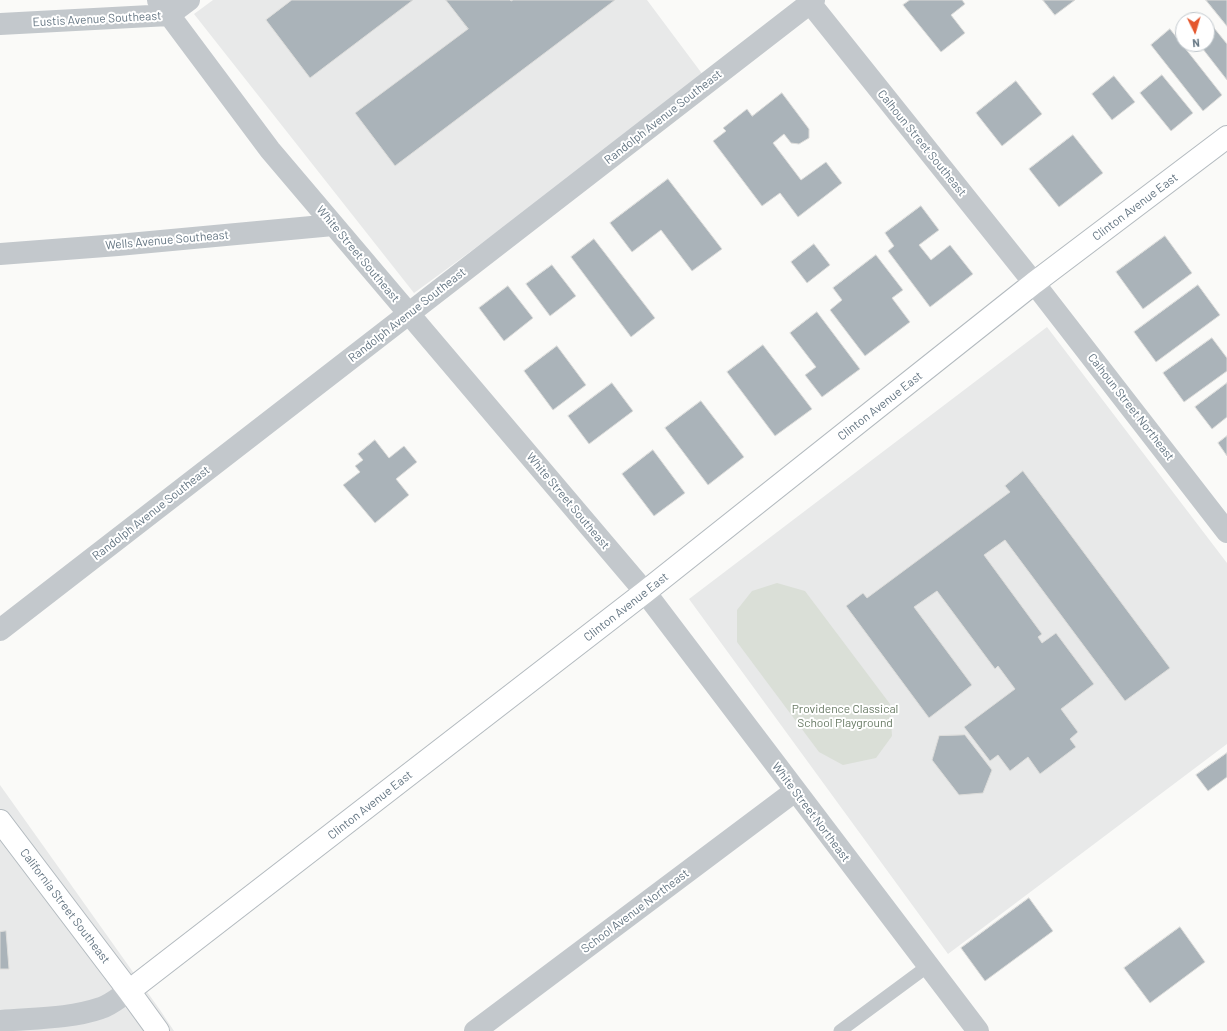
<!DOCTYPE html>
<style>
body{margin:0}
#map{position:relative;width:1227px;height:1031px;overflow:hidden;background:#fafaf8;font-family:Barlow,sans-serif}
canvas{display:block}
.north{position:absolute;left:1175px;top:12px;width:40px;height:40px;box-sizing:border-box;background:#fff;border:1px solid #c1c8cd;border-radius:50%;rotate:175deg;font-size:11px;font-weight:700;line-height:16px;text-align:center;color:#657683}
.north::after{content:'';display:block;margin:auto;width:14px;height:18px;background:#e4572e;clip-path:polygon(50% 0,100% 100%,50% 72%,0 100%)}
</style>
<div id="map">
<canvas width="1227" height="1031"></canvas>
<div class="north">N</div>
</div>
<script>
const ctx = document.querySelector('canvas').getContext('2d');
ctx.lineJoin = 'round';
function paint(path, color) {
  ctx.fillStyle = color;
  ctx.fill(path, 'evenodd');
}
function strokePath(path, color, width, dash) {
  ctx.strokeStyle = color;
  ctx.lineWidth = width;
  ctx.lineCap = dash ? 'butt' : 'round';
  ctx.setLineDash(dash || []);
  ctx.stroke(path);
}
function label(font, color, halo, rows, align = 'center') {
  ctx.font = font + ' Barlow,sans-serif';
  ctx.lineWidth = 4;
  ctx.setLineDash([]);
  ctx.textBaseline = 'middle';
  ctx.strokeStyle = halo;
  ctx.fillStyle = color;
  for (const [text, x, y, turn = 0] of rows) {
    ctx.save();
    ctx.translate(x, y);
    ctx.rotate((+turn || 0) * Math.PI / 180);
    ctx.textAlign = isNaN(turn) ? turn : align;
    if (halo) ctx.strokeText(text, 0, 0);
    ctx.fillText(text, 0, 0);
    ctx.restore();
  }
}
paint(new Path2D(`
 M213,0H647L706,79L414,293L194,14Z
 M1047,327L1227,563V744L948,954L689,599Z
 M0,785L160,1010L174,1031H0Z`), '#e8e9e9');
paint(new Path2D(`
 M777,583L805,591L890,704L892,736L876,758L843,765L819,752L737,642V610L752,591Z`), '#dadfd7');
const building = new Path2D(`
 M292,0H413L310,78L266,20Z
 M446,0H510L511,1L513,0H615L395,166L355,113L468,29Z
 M910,0H962L965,4L951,15L965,33L941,52L903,5Z
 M1043,0H1075L1055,15Z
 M1206,0H1227V26Z
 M1206,18L1227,44V80L1199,44H1207V20H1203Z
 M1170,29L1222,95L1203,111L1151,45Z
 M1162,75L1193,113L1171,131L1140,93Z
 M1114,76L1135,102L1112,120L1092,94Z
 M1016,81L1042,114L1002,146L976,113Z
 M782,93L809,129V138L799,144L791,143L784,134L773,143L801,180L826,162L842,183L798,217L780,193L762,206L713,141L726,131L723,128L747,109L752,116Z
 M1073,135L1103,173L1059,207L1029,169Z
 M668,179L722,249L692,271L661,230L632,252L610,223Z
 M921,206L939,230L919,245L931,260L950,245L973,274L930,307L888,251L894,246L885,233Z
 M1165,236L1192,273L1143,309L1116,272Z
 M594,239L655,318L631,337L571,257Z
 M814,244L830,265L807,283L791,262Z
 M876,255L903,290L892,298L910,322L865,356L830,310L842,300L833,288Z
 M552,265L576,296L550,316L526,284Z
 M1198,285L1220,315L1156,362L1134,332Z
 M508,286L533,318L504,341L479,308Z
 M817,312L860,369L822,397L805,375L816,367L790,333Z
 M1212,338L1227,358V371L1184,402L1163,373Z
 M763,345L812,409L775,436L727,372Z
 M557,346L586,385L553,410L524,371Z
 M612,383L633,411L589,444L568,416Z
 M1227,383V417L1212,429L1195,407Z
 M701,401L744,457L708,485L665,428Z
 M1227,436V456L1218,443Z
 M375,440L389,458L404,446L417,462L396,479L409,495L375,523L343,485L360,472L355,466L363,460L358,454Z
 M653,450L685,493L654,516L622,474Z
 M1023,471L1170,668L1125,701L1005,540L984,555L1042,634L1038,637L1042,643L1056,633L1094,684L1061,709L1078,732L1070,739L1076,747L1040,774L1028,757L1010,771L998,755L990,761L964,727L1015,689L998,666L995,669L937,591L914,607L972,685L929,718L846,606L863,593L867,598L1010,492L1005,486Z
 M965,735L992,770L983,793L959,795L932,760L939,736Z
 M1227,753V777L1208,791L1196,775Z
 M1029,898L1053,931L985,981L961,948Z
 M1180,927L1205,962L1150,1003L1124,968Z
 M6,931L9,969H0V932Z`);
paint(building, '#aab3b9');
strokePath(building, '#dcdcda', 1);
const secondary = new Path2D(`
 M0,821L129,991L158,1031
 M129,991L645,592L1034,283L1227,137`);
strokePath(secondary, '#b3babf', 24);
strokePath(new Path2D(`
 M840,1031L928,966`), '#c3c8cc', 13);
strokePath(new Path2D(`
 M158,0L270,150L645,592L978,1031
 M810,3L1034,283L1227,532
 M0,24L169,15L189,0
 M0,254L118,245L333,225
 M0,630L814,0
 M0,1021C33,1018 69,1019 101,1008C111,1005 121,996 129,991
 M475,1031L795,791`), '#c3c8cc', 22);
strokePath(secondary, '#fff', 22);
label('12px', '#657683', '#fff', [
 ["Eustis Avenue Southeast",97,19,-3],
 ["Randolph Avenue Southeast",663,117,-38],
 ["Calhoun Street Southeast",922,143,51],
 ["Clinton Avenue East",1135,207,-37],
 ["Wells Avenue Southeast",167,240,-5],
 ["White Street Southeast",358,254,50],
 ["Randolph Avenue Southeast",407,315,-38],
 ["Clinton Avenue East",880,406,-38],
 ["Calhoun Street Northeast",1131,407,52],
 ["White Street Southeast",568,501,50],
 ["Randolph Avenue Southeast",151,513,-38],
 ["Clinton Avenue East",626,607,-38],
 ["Clinton Avenue East",370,805,-38],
 ["White Street Northeast",811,812,53],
 ["California Street Southeast",65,906,53],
 ["School Avenue Northeast",635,911,-37]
]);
label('12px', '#687a64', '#fff', [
 ["Providence Classical",845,709],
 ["School Playground",845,723]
]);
</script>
